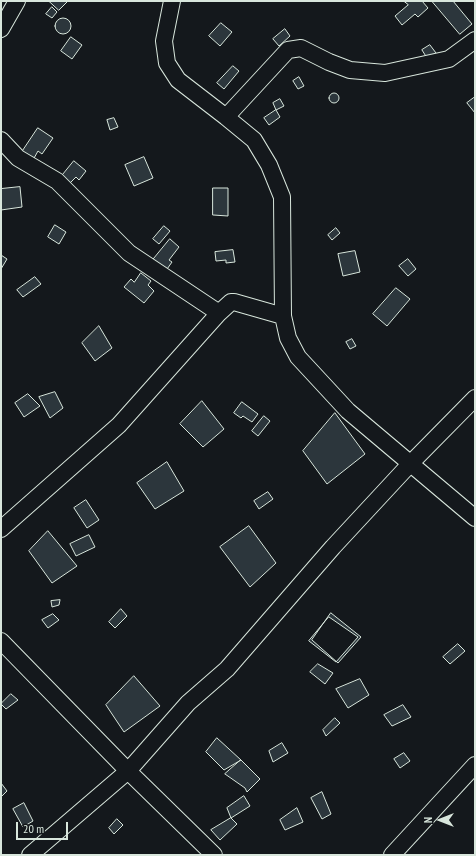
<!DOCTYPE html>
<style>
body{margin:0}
#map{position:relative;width:476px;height:856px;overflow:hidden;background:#14181c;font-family:"PT Sans Narrow",sans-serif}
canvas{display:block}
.frame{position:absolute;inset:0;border:2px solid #d8e6dc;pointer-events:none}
.north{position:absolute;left:420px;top:800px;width:40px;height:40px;-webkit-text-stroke:3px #14181c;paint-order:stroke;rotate:270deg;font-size:11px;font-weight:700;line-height:16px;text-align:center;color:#d8e6dc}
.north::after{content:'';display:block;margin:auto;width:14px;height:18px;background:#d8e6dc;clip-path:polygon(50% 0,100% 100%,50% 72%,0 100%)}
.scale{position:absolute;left:16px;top:822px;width:52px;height:18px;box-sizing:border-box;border:2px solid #d8e6dc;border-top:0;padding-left:5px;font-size:12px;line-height:14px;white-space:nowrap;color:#d8e6dc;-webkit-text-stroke:3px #14181c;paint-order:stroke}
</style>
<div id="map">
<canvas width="476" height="856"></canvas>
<div class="frame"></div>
<div class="north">N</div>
<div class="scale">20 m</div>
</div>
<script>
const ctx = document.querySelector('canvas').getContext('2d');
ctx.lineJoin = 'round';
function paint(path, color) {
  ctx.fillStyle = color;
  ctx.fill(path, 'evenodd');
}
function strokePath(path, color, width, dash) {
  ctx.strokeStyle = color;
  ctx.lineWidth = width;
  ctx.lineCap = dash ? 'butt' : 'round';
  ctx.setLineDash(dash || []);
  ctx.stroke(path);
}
const building = new Path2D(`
 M49,1H68L59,10Z
 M404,1H422L428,8L418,17L415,14L402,25L395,16L408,5Z
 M432,1H453L472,24L460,34Z
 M52,7L57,12L52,18L46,14Z
 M55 26a8 8 0 1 1 16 0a8 8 0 1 1-16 0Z
 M221,23L232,32L220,46L209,36Z
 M285,29L290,36L279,46L273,39Z
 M71,37L82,45L72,59L61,51Z
 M430,45L436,53L427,58L422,50Z
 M233,66L239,71L224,89L217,83Z
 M299,77L304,86L298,89L293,81Z
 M329 98a5 5 0 1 1 10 0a5 5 0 1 1-10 0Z
 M475,97V113L467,103Z
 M280,99L284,106L276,110L273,103Z
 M276,110L280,117L269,125L264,118Z
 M114,118L118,127L110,130L107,120Z
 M38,128L53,138L42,154L38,151L33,160L22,152Z
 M144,157L153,178L134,186L125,165Z
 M74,161L86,171L79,180L76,177L69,184L61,177Z
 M20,187L22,207L1,210V189Z
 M213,188H228V216L213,215Z
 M55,225L66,232L59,244L48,237Z
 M164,226L170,231L159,244L153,239Z
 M336,228L340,233L332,240L328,235Z
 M170,239L179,247L169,260L172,262L165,272L152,261Z
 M233,250L235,262L226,263V260L216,261L215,252Z
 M355,251L360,272L343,276L338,254Z
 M1,255L7,259L1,269Z
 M408,259L416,269L408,276L399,266Z
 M141,273L151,281L148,285L154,291L144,303L124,287L131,279L134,282Z
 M35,277L41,284L23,297L17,290Z
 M396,288L410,299L387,326L373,314Z
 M99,326L112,348L95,361L82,343Z
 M352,339L356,346L350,349L346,342Z
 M55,392L63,408L50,418L39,397Z
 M28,394L40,406L24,417L15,403Z
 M202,401L224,429L203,447L180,424Z
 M242,402L258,414L252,422L243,416L241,418L234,413Z
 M335,413L365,454L327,484L303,451Z
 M264,416L270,421L258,436L252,431Z
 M167,462L184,491L155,509L137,483Z
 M268,492L273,499L259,509L254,501Z
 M86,500L99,520L87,528L74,508Z
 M249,526L276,563L250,587L220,547Z
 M48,531L77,566L52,583L29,551Z
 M89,535L95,547L76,556L70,544Z
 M60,600L59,605L52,607L51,601Z
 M121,609L127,616L115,628L109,622Z
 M331,613L361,637L338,663L312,640Z
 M53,614L59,620L48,628L42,620Z
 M329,617L358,637L336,662L309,641Z
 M458,644L465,651L450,664L443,657Z
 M318,664L333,673L325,684L310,672Z
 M134,676L160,706L124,732L106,705Z
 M360,679L369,695L348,708L336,689Z
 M11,694L18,700L6,709L1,704Z
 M403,705L411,717L392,726L384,715Z
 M335,718L340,723L326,736L323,730Z
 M217,738L241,760L224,770L206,752Z
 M282,743L288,753L273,762L269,751Z
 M404,753L410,761L400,768L394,759Z
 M241,760L260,779L247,792L245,788L225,774Z
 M1,783L7,791L1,797Z
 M322,792L331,814L322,819L311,798Z
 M244,796L250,806L231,818L227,808Z
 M24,803L33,821L23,827L13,809Z
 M297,808L303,822L285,830L280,820Z
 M231,818L237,824L220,840L211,830Z
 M117,819L123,825L114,834L109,828Z`);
paint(building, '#2c363c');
strokePath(building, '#d8e6dc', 1);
const street = new Path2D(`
 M172,1L164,41L167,63L178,80L226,117L254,140L269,165L282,197L283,316L288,338L298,357L348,411L475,518
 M1,29L17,1
 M226,117L288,50L301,48L329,62L350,70L385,73L449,59L475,40
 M1,140L18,158L57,181L129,253L219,313
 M1,529L119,425L219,313L231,302H234L283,316
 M1,641L128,771L214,855
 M30,855L128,771L188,703L227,669L333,547L410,464L475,398
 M392,855L475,765`);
strokePath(street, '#d8e6dc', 18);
strokePath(street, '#14181c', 16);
</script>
